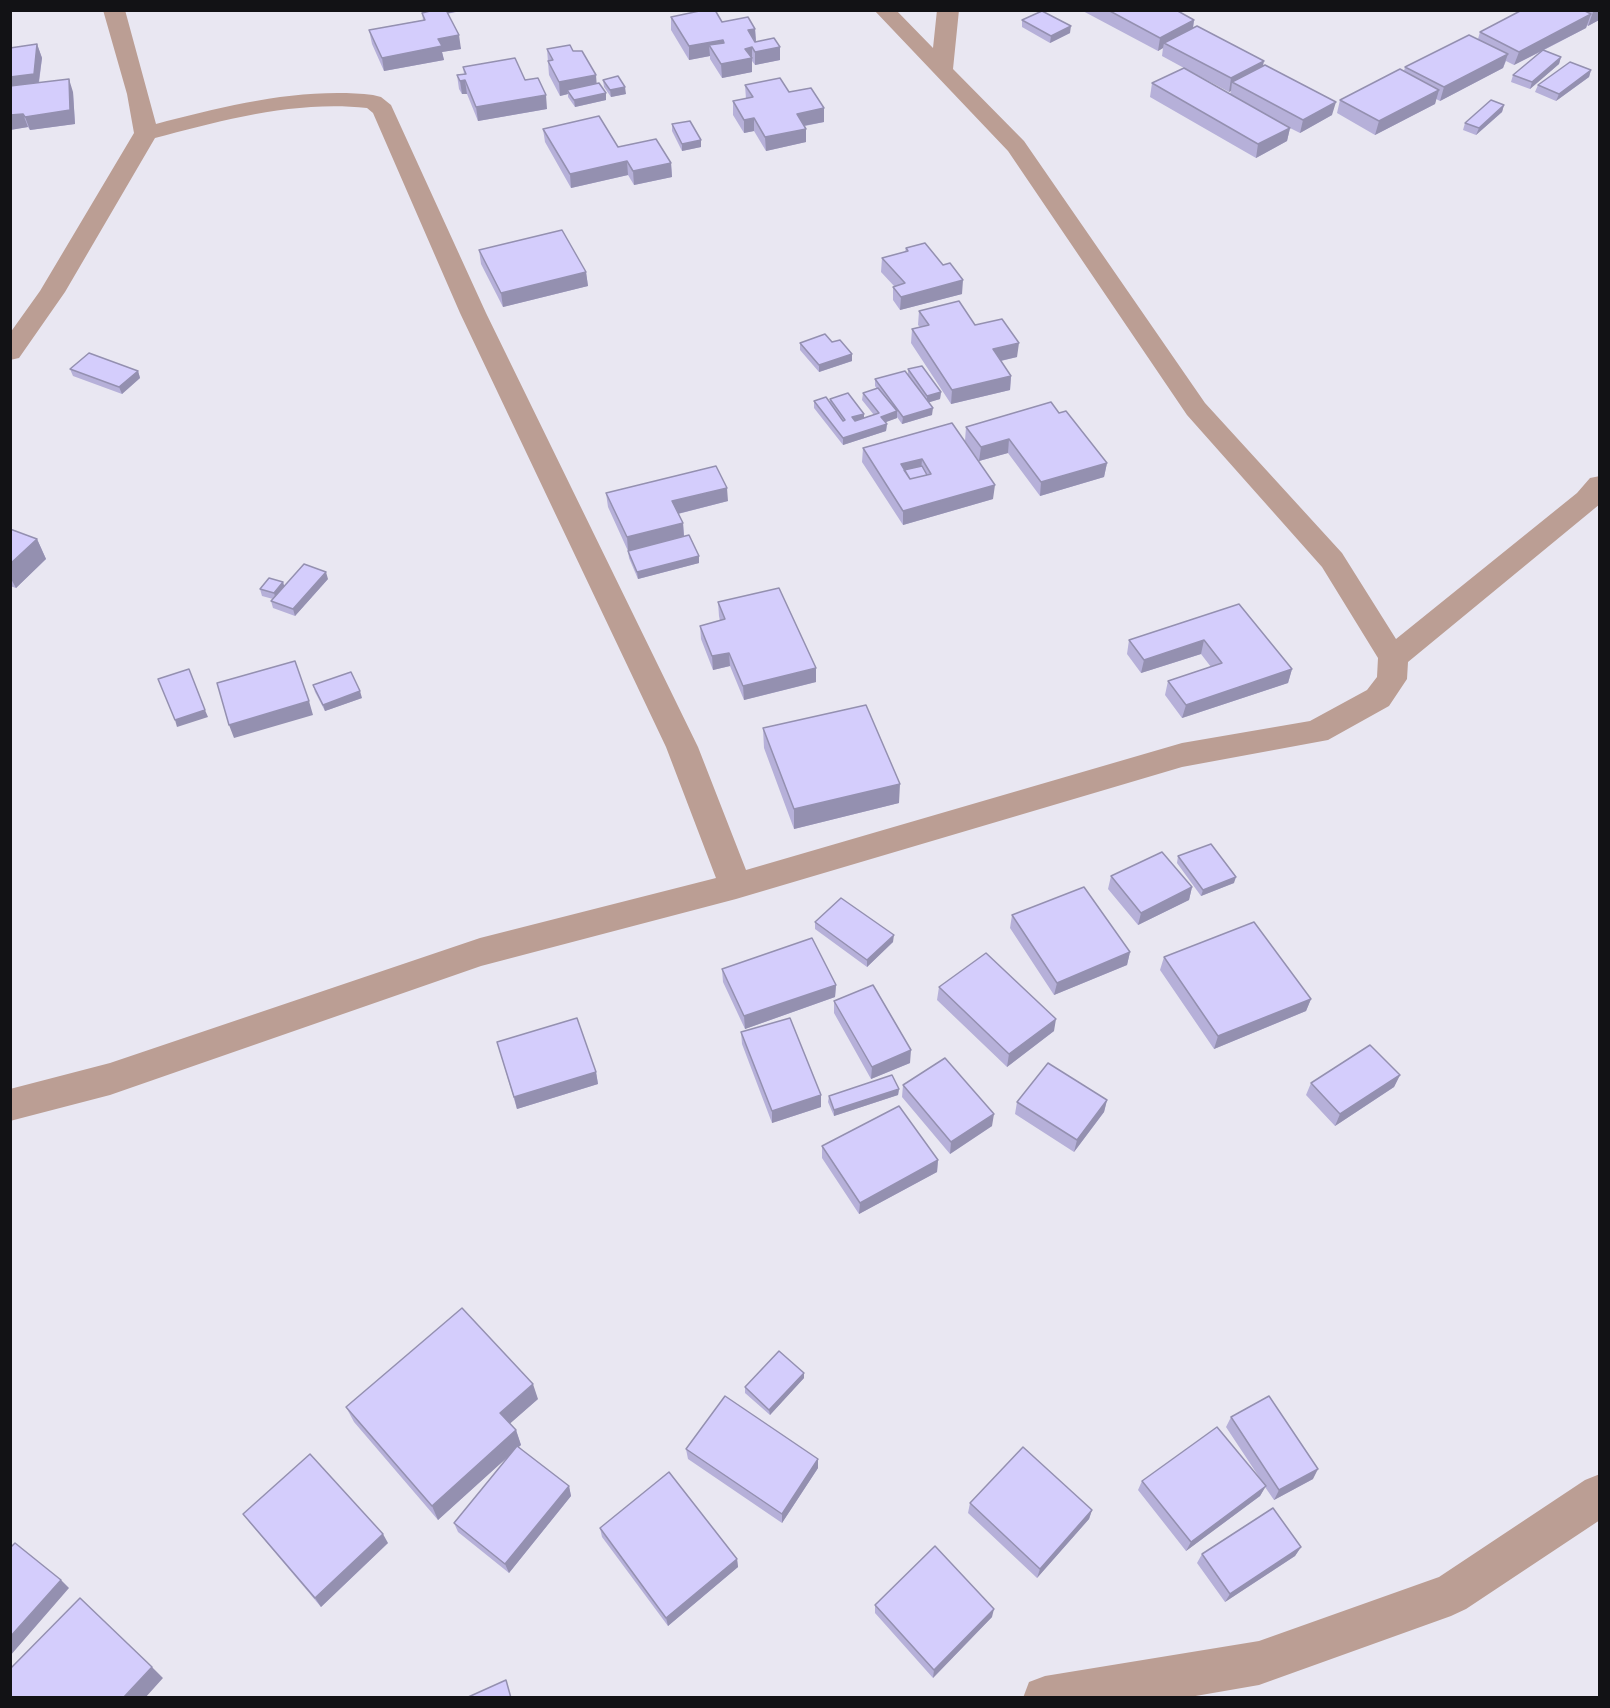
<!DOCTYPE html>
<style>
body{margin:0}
#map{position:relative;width:1610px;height:1708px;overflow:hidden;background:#e9e7f2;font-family:"Varela Round",sans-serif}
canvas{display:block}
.frame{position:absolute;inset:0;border:12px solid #121215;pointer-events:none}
</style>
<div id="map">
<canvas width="1610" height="1708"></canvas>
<div class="frame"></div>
</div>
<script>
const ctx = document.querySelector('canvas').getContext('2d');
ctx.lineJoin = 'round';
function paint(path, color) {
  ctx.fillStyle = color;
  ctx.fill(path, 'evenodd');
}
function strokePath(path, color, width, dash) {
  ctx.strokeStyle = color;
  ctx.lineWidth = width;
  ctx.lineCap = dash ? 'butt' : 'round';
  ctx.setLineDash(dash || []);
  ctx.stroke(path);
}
paint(new Path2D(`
 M103,10H125L156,124C226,106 300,87 373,95L381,97L391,105L486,313L698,747L746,870L1182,743L1310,721L1367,690L1377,677L1378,658L1322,567L1187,415L1008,151L874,10H896L933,48L937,10H959L953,69L1024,141L1205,403L1342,553L1396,639L1577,493L1590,478L1600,476V504L1408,662L1407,679L1389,706L1328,740L1182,767L736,899L481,966L110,1095L10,1121V1089L110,1063L480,938L716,878L666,747L460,313L373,113L367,108C296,100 223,120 155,138L65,292L19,358L10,360V333L40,291L134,133L127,94Z
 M1600,1474V1520L1466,1609L1451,1616L1259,1685L1184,1698H1023L1029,1682L1045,1676L1259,1641L1439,1577L1585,1480Z`), '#bb9e94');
paint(new Path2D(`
 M434,10H465L447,14L461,49L442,52L444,60L384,71L372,44L369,30L423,20L422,13Z
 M1081,10H1176L1194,20L1193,28L1263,66L1332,115L1300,133L1290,128L1287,141L1256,158L1150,97L1152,83L1184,68L1162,56L1163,48L1158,51ZM1188,70L1229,92L1231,91L1230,94Z
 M1522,10H1599V20L1588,26L1587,25L1586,28L1544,50L1561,57L1559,64L1530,89L1511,82L1513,75L1540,52L1514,65L1506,61L1503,68L1440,101L1436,99L1435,104L1375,135L1337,113L1340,100L1404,71L1405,67L1478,39L1480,32Z
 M671,17L722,22L755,29L756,42L780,47V60L755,65L752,61V72L722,78L710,59V56L689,60L671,30Z
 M1022,20L1070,33L1050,43L1022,27Z
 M37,44L42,58L39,83L73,92L75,124L30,130L28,127L10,130V48Z
 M547,49L573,51L596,83L606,93V100L575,107L568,97V94L560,96L549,75Z
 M463,67L525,80L547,109L478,121L467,94H462L459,89L457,75L464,74Z
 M1591,70L1589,77L1556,101L1535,92L1538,85Z
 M603,80L626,94L611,97L604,87Z
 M745,85L789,92L824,108V122L805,126L806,129V142L766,151L754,131L744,133L733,115V101L746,99Z
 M1504,105L1502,112L1476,135L1463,130L1465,123Z
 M672,124L701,140V147L682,151L672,131Z
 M543,129L618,147L671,163L672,177L634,185L628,175L571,188L545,142Z
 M906,248L962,294L900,310L893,300V287L894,286L881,272L882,258L905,252Z
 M479,250L586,272L588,286L503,307L481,264Z
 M919,311L975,325L1017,357L1001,361L1011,376L1010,390L951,404L911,343L912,329L920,327L918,325Z
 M832,342L852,354V361L819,372L800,350V343Z
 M70,369L138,371L140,378L122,394L73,376Z
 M908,369L941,392L940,399L929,402L932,415L902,424L897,417V418L885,422L887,424L886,431L843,445L814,408V401L830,403V399L864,414V418L874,415L862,400L863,393L877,389L875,386V379L908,374Z
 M1059,413L1107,463L1104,477L1040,496L1008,453L979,461L965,441L966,427Z
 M952,423L993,499L903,525L862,462L863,448Z
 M606,493L728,501L678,514L683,523L684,536L699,563L638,579L629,558L628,551L608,507Z
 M10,529L37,539L46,559L16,588L10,586Z
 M328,579L295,616L273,608L271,601L273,599L262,596L260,589L283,582L284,586Z
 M718,602L816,682L744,700L730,666L713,670L701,639L700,626L720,621L719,616Z
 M1239,604L1292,669L1288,683L1182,718L1165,695L1168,681L1211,667L1201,654L1141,673L1127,654L1129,640Z
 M313,685L362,698L325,711L315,692Z
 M763,728L899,803L794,829L764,748Z
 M1178,856L1234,883L1201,896L1177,863Z
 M1111,876L1192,887L1189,900L1138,925L1108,889Z
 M1012,915L1130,952L1127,965L1054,995L1010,928Z
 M815,922L893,942L867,967L815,929Z
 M1164,957L1311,999L1306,1011L1214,1049L1160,970Z
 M722,969L836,985L835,997L745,1029L723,982Z
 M939,987L1054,1031L1007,1067L937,1000Z
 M834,1001L910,1063L871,1079L834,1013Z
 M741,1032L821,1095V1107L772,1123L742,1044Z
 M497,1042L596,1072L598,1084L517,1109Z
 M1400,1075L1394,1087L1335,1126L1306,1095L1311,1083Z
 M903,1085L992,1126L950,1154L902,1097Z
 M899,1089L898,1095L834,1116L828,1102L829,1096Z
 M1107,1100L1104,1112L1074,1152L1015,1114L1017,1102Z
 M822,1146L938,1160L937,1172L859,1214L822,1158Z
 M804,1373V1378L770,1415L745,1393V1387Z
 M538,1399L510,1423L516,1430L521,1445L518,1447L569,1486L571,1496L509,1573L458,1532L454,1523L513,1452L438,1520L354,1422L346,1407Z
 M1231,1417L1313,1479L1274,1500L1265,1487L1260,1496L1186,1551L1138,1490L1142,1481L1263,1483L1226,1427Z
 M686,1449L818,1459V1468L782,1523L688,1459Z
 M970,1503L1092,1510L1089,1519L1037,1578L968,1513Z
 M243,1514L388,1543L321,1607L250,1523Z
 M600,1528L737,1559L738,1567L668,1626L602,1537Z
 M1301,1547L1295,1556L1225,1602L1197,1563L1202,1554Z
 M875,1605L992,1617L933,1678L875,1613Z`), '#b6b0d9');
paint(new Path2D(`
 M443,10H465L444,14Z
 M1596,10H1599V20L1588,26L1593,12Z
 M1591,14L1586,28L1514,65L1519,52Z
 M1194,20L1192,34L1164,43L1163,48L1158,51L1160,38Z
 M1071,26L1070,33L1050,43L1051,36Z
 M755,29L756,42L748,30Z
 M459,35L461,49L442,52L444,60L384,71L382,58L438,39Z
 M723,40V53L709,45L710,56L689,60V46Z
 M37,44L42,58L38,87L10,91V77Z
 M752,47V72L722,78L721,64L745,49Z
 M780,47V60L755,65V52Z
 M1508,54L1503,68L1440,101L1444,87Z
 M1561,57L1559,64L1530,89L1532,82Z
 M1264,61L1261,75L1232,82L1231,91L1229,92L1231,78Z
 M1591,70L1589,77L1556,101L1559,94Z
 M596,75L597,88L567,90L568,94L560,96L559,82Z
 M69,79L73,92L75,124L30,130L25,117Z
 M465,80L467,94H462L460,81Z
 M625,87L626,94L611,97L610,90Z
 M1439,90L1435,104L1375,135L1379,121Z
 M606,93V100L575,107L574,100Z
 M546,95L547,109L478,121L476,107Z
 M1336,102L1332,115L1300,133L1303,120Z
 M1504,105L1502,112L1476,135L1479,128Z
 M824,108V122L797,127V114Z
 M23,114L28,127L10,130V115Z
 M754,118V131L744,133V120Z
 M1290,128L1287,141L1256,158L1258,144Z
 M806,129V142L766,151L765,137Z
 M701,140V147L682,151V144Z
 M627,161L628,175L571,188L570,174Z
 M671,163L672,177L634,185L633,171Z
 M586,272L588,286L503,307L501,293Z
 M963,280L962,294L900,310L901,297Z
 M1019,343L1017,357L991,363L993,349Z
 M852,354V361L819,372V365Z
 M138,371L140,378L122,394L119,387Z
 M1011,376L1010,390L951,404L952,390Z
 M941,392L940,399L927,403V396Z
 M933,408L932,415L902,424L903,417Z
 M897,411V418L881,424V417Z
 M864,414V421L851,424L852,417Z
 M887,424L886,431L843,445V438Z
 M1009,439L1008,453L979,461L981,447Z
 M922,459L921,473L904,477L901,464Z
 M1107,463L1104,477L1040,496L1041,482Z
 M995,485L993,499L903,525V511Z
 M727,488L728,501L673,515L672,501Z
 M683,523L684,537L628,551L627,537Z
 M37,539L46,559L16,588L10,577V564Z
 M699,556V563L638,579L637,572Z
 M326,572L328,579L295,616L293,609Z
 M283,582L285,589L276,600L274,593Z
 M1204,640L1201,654L1141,673L1144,660Z
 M729,653L730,666L713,670L712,656Z
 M816,668V682L744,700L743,686Z
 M1292,669L1288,683L1182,718L1186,705Z
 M360,691L362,698L325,711L323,705Z
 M309,701L313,715L234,738L229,725Z
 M205,710L208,717L177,727L175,720Z
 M900,784L899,803L794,829V809Z
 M1236,877L1234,883L1201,896L1203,890Z
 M1192,887L1189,900L1138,925L1141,913Z
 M894,935L893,942L867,967V960Z
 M1130,952L1127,965L1054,995L1057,983Z
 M836,985L835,997L745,1029L744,1016Z
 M1311,999L1306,1011L1214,1049L1218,1036Z
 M1056,1019L1054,1031L1007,1067L1009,1054Z
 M911,1050L910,1063L871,1079L872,1067Z
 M596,1072L598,1084L517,1109L514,1097Z
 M1400,1075L1394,1087L1335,1126L1340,1114Z
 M899,1089L898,1095L834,1116V1110Z
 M821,1095V1107L772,1123V1111Z
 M1107,1100L1104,1112L1074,1152L1077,1140Z
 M994,1114L992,1126L950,1154L951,1142Z
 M938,1160L937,1172L859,1214L860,1203Z
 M804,1373V1378L770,1415L769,1410Z
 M533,1384L538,1399L505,1428L500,1413Z
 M516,1430L521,1445L438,1520L432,1506Z
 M818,1459V1468L782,1523V1514Z
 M1318,1469L1313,1479L1274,1500L1279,1490Z
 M569,1486L571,1496L509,1573L505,1564Z
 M1266,1486L1260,1496L1186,1551L1191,1542Z
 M1092,1510L1089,1519L1037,1578L1040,1569Z
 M383,1534L388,1543L321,1607L315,1598Z
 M1301,1547L1295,1556L1225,1602L1230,1594Z
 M737,1559L738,1567L668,1626L666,1618Z
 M61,1580L69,1588L10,1656V1637Z
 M994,1609L992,1617L933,1678L934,1670Z
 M152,1667L163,1678L145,1698H123Z`), '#9490b0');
const building = new Path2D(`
 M434,10H446L459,35L438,39L442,46L382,58L369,30L425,20L422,13Z
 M704,10H715L722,22L748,17L755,29L748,30L755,42L774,38L780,47L755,52L752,47L745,49L752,58L721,64L709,45L724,43L723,40L689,46L671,17Z
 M1108,10H1176L1194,20L1160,38Z
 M1522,10H1583L1591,14L1519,52L1480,32Z
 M1042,11L1071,26L1051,36L1022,20Z
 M1197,26L1264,61L1231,78L1164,43Z
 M1469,35L1508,54L1444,87L1405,67Z
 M37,44L34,74L10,77V48Z
 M570,45L573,51H582L596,75L559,82L548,61L553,60L547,49Z
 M1543,50L1561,57L1532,82L1513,75Z
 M515,58L525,80L538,78L546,95L476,107L465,80L460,81L457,75L466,74L463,67Z
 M1570,62L1591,70L1559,94L1538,85Z
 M1265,65L1336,102L1303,120L1232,82Z
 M1184,68L1290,128L1258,144L1152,83Z
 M1400,69L1439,90L1379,121L1340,100Z
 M618,76L625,87L610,90L603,80Z
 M780,78L789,92L811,88L824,108L797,114L806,129L765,137L754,118L744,120L733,101L753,97L745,85Z
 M69,79L70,110L25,117L23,114L10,115V86Z
 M599,83L606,93L574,100L567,90Z
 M1491,100L1504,105L1479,128L1465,123Z
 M599,116L618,147L656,139L671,163L633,171L627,161L570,174L543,129Z
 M690,121L701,140L682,144L672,124Z
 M562,230L586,272L501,293L479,250Z
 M925,243L943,265L950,263L963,280L901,297L893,287L905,283L882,258L908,251L906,248Z
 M959,301L975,325L1002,319L1019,343L993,349L1011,376L952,390L912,329L929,325L919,311Z
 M825,334L832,342L840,340L852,354L819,365L800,343Z
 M89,353L138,371L119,387L70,369Z
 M922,366L941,392L927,396L908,369Z
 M905,371L933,408L903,417L875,379Z
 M878,388L897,411L881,417L887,424L843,438L814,401L826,397L843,421L845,420L830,399L848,393L864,414L852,417L855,421L879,413L863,393Z
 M1051,402L1059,413L1066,411L1107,463L1041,482L1009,439L981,447L966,427Z
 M952,423L995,485L903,511L863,448ZM922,459L931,474L910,479L901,464Z
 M716,466L727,488L672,501L683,523L627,537L606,493Z
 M922,466L927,475L910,479L904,470Z
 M10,529L37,539L10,564Z
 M689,535L699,556L637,572L628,551Z
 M304,564L326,572L293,609L271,601Z
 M269,578L283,582L274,593L260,589Z
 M779,588L816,668L743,686L729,653L712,656L700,626L725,619L718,602Z
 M1239,604L1292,669L1186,705L1168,681L1222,663L1204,640L1144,660L1129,640Z
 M295,661L309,701L229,725L217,683Z
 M189,669L205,710L175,720L158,679Z
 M351,672L360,691L323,705L313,685Z
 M866,705L900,784L794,809L763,728Z
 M1211,844L1236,877L1203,890L1178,856Z
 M1162,852L1192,887L1141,913L1111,876Z
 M1084,887L1130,952L1057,983L1012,915Z
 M841,898L894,935L867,960L815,922Z
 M1254,922L1311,999L1218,1036L1164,957Z
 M812,938L836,985L744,1016L722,969Z
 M986,953L1056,1019L1009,1054L939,987Z
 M873,985L911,1050L872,1067L834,1001Z
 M577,1018L596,1072L514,1097L497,1042Z
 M790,1018L821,1095L772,1111L741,1032Z
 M1370,1045L1400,1075L1340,1114L1311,1083Z
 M945,1058L994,1114L951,1142L903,1085Z
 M1048,1063L1107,1100L1077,1140L1017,1102Z
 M892,1075L899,1089L834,1110L829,1096Z
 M899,1106L938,1160L860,1203L822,1146Z
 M462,1308L533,1384L500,1413L516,1430L432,1506L346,1407Z
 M779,1351L804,1373L769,1410L745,1387Z
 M725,1396L818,1459L782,1514L686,1449Z
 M1269,1396L1318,1469L1279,1490L1231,1417Z
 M1217,1427L1266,1486L1191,1542L1142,1481Z
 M517,1446L569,1486L505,1564L454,1523Z
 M1023,1447L1092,1510L1040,1569L970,1503Z
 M310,1454L383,1534L315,1598L243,1514Z
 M669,1472L737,1559L666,1618L600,1528Z
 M1273,1508L1301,1547L1230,1594L1202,1554Z
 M15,1543L61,1580L10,1637V1548Z
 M935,1546L994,1609L934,1670L875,1605Z
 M80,1598L152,1667L123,1698H10V1669Z
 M506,1680L511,1698H466Z`);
paint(building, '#d4cdfc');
strokePath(building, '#9490b0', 1.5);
</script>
